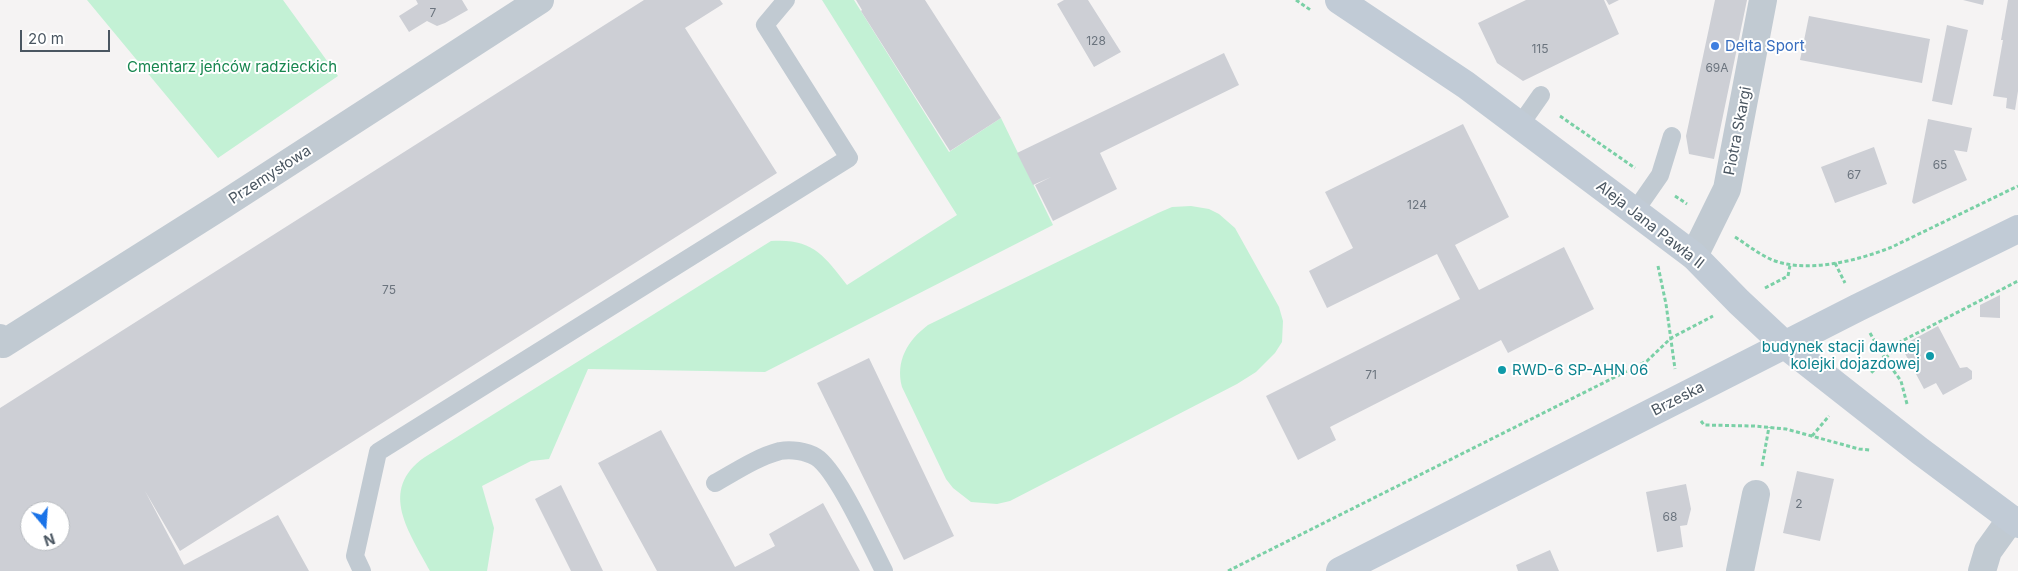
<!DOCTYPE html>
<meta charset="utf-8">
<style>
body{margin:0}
#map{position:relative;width:2018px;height:571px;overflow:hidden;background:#f5f3f3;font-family:Inter,sans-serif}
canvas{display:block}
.north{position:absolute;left:20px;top:501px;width:50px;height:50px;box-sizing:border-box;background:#fff;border:1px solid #b7bbc0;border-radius:50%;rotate:162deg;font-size:14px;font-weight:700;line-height:20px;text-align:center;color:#4a5661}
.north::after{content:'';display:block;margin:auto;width:18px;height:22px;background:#1a73e8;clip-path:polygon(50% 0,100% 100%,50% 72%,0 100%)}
.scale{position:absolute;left:20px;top:30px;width:90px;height:22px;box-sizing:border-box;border:2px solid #4a5661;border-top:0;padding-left:6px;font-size:15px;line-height:18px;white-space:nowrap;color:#4a5661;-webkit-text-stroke:4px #fff;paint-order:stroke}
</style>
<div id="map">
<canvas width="2018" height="571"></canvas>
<div class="north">N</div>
<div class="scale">20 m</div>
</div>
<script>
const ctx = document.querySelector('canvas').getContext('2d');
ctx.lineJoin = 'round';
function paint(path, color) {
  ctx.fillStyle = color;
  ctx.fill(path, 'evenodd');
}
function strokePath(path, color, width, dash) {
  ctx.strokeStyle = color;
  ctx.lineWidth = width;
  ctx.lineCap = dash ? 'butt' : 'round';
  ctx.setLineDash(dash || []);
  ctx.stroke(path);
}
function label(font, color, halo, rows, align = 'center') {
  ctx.font = font + ' Inter,sans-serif';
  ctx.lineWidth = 4;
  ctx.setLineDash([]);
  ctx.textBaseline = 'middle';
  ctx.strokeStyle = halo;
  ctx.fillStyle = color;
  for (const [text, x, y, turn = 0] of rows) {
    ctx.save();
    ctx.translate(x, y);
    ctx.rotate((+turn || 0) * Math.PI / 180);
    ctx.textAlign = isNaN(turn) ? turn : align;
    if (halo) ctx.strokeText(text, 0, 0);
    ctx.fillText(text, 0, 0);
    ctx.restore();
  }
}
paint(new Path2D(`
 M87,0H283L338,76L218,158Z
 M822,0H854L949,152L1001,118L1053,225L765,372L588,369L549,459L531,461L482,486L494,528L487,571H430C410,533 377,490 425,457L771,241C812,238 824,255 847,285L957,215Z
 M1191,206L1209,209L1219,214L1235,228L1279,307L1283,321L1282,342L1275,353L1256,372L1237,384L1010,501L997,504L971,502L953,488L946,479L902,387C895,361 908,340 928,325L1158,213L1172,207Z`), '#c3f1d5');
paint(new Path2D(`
 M416,0H462L468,10L445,23L437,26L427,21L409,32L399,16L418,4Z
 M644,0H720L723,4L685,28L777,173L180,551L145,491L184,565L278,515L309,571H0V408ZM30,511H60V541H30Z
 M856,0H925L1001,118L950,151L861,11L862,10Z
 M1064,0H1088L1121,52L1094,67L1057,4Z
 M1526,0H1604L1619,34L1523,81L1497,63L1478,23Z
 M1606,0H1619L1609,5Z
 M1715,0H1747L1714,159L1689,154L1686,136Z
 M1963,0H1984L1983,5Z
 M2008,0H2018V91L2015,110L2006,108L2007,98L1993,96L2003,40H2001Z
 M1809,16L1930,39L1922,83L1800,60Z
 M1947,25L1968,30L1952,105L1932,101Z
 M1224,53L1239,85L1100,153L1117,189L1053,221L1035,185L1051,177L1033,185L1017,153Z
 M1928,119L1972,128L1967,152L1954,150L1967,180L1914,204L1912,202Z
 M1463,124L1509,217L1455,245L1479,290L1564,247L1594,309L1508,353L1501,340L1330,427L1336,440L1298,460L1266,396L1460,299L1437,254L1327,308L1309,271L1353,248L1325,192Z
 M1874,147L1887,184L1835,203L1821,167Z
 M2000,295V318L1980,317V305Z
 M1938,326L1960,368L1967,367L1972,371V379L1943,395L1936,383L1924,389L1901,346Z
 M869,358L954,536L904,560L817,383Z
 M661,430L735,567L775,546L769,534L823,503L860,571H657L598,463Z
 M1797,471L1834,479L1820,541L1783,533Z
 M1686,484L1691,509L1687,525L1680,526L1683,547L1657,552L1646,492Z
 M561,485L603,571H571L535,499Z
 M1550,550L1559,571H1518L1516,565Z`), '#cdcfd5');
strokePath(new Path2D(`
 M1296,0L1312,11
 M1560,116L1635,168
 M1675,196L1687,204
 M1735,237C1746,244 1756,252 1768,258C1803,275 1857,261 1892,247L2018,186
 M1835,263L1845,283
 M1658,266L1666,304L1675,369
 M1765,288L1788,276L1790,265
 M1870,333L1885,359L1870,374
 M1907,404L1901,381L1885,359L1900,342L2018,281
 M1701,421L1704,425L1754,426L1786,429L1859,449L1870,450
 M1812,436L1829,416
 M1762,466L1769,427
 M1228,571L1647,361L1671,338L1713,316`), '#7ad0a6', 3, [4, 2.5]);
strokePath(new Path2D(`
 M1520,125L1541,95
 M1635,211L1660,175L1672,136
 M715,483C735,472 757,457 780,451C791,449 806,451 816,457C837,470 871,546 884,571
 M362,571L355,556L378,452L849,158L765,25L786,0`), '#c1cad2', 18);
strokePath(new Path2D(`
 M1694,256L1727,189L1763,0
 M0,338L3,344L223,205L540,0
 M1740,571L1756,494
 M1982,571L1988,551L2011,519`), '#c1cad2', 28);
strokePath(new Path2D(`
 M1339,0L1466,85L1694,256L1739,302L1785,345L1920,451L2018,524
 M1340,571L1857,308L2018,229`), '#c1cbd6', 28);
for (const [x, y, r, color] of [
 [1715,46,5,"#3f7fe0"],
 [1930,356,5,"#0f9aa8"],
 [1502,370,5,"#0f9aa8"]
]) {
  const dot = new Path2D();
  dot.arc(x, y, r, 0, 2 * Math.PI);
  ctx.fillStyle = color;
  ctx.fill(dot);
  strokePath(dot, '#fff', 2);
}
label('12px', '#6b747e', null, [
 ["7",433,13],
 ["128",1096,41],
 ["115",1540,49],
 ["69A",1717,68],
 ["65",1940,165],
 ["67",1854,175],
 ["124",1417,205],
 ["75",389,290],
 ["71",1371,375],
 ["2",1799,504],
 ["68",1670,517]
]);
label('15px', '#366cbe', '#fff', [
 ["Delta Sport",1725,46]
], 'left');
label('15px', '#17864f', '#fff', [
 ["Cmentarz jeńców radzieckich",232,67]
]);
label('15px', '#4a5661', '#fff', [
 ["Piotra Skargi",1738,131,-79],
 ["Przemysłowa",270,175,-33],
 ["Aleja Jana Pawła II",1650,225,38],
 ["Brzeska",1678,399,-27]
]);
label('15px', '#0d838f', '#fff', [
 ["budynek stacji dawnej",1920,347],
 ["kolejki dojazdowej",1920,364],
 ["RWD-6 SP-AHN 06",1512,370,"left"]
], 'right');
</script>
